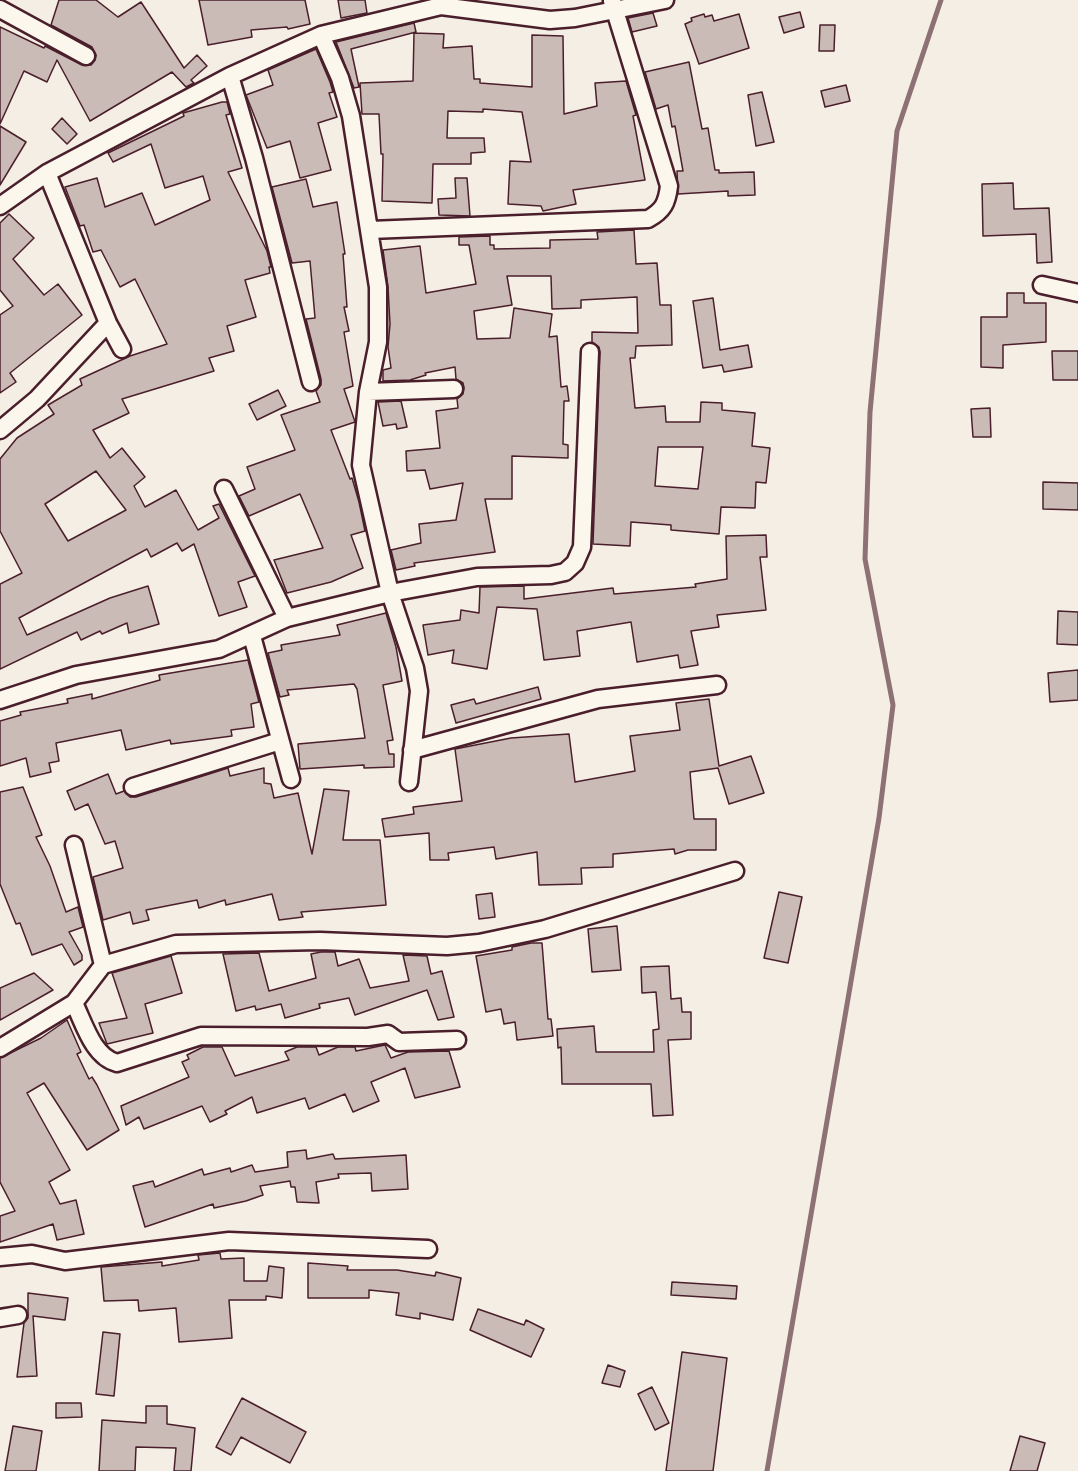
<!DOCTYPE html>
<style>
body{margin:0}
canvas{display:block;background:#f4eee4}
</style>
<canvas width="1078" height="1471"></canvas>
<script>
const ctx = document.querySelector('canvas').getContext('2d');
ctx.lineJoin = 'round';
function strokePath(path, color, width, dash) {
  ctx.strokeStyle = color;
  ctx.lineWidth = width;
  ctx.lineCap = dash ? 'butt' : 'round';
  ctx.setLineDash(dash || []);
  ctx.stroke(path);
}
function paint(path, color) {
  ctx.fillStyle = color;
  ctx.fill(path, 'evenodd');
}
strokePath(new Path2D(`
 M767,1471L879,818L893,705L865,559L870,412L897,131L941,0`), '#8d7174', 5);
const building = new Path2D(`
 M59,0H96L118,17L141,2L184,68L197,55L207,66L191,80L194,83L186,87L172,72L90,121L57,60L47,82L24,71L0,124V27L44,48L45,46L82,65H91L95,60L96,55L92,47L51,25Z
 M199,0H305L310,24L288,29L287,27L251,30L252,37L208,45Z
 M338,0H365L367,13L341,18Z
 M800,12L804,27L784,33L779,17Z
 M653,13L657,26L632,32L628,18Z
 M704,14L705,17L712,15L714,21L739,14L749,48L699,64L685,24L692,21L691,18Z
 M414,23L416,32L351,49L359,87L354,88L336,42Z
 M820,25H835L834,51H819Z
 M414,33L444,34L443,48L472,46L474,79H480V83L532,87V35L563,36L564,114L597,106L595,83L626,81L636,115L633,116L645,180L573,190L576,204L543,211L541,206L508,204L510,161L531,162L522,112L483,109V112L448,111L447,138H484L485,152L471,153V164H433L432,203L382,201L383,154H381L379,114H362L360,83L413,81Z
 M316,49L330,82L333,92L329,93L337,117L318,123L331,170L300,178L290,141L267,148L246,95L273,85L268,70Z
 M689,62L702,129L708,128L715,170H719V173L754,172L755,195L728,196V191L678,194L677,171H683L675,126L672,127L668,105L656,109L645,72Z
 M846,85L850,101L825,107L821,91Z
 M762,92L774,142L756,146L748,95Z
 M222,102H227L230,114L226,115L242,168L228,172L267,251L271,267H269L270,273L245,280L256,317L227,326L234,351L209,358L214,371L122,399L129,413L93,430L110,458L122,448L145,477L134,486L145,507L176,490L198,530L219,518L213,506L219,504L255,576L238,582L247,607L219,616L194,544L182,551L177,543L151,557L147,549L19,618L27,635L110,598L148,586L159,624L129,633L127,623L102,634L100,631L81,640L77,632L0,669V584L22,573L0,531V459L17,438L54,414L48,405L82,385L80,379L130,356L167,344L135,279L120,287L101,250L93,252L84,225L80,226L65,187L97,178L105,207L142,193L155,225L210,200L203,176L165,188L151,144L113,162L108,153L184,116L183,113ZM96,471L126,510L68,541L45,504Z
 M62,118L77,134L67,144L52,129Z
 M0,126L26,142L0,185Z
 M455,178H467L470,216L439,215L438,199L456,198Z
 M306,179L313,207L337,202L345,254H343L347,307H344L349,331L344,332L353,386L344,389L355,422L331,430L350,479L352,478L359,502L365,531L351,535L363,568L331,582L287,593L274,560L323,548L300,494L249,516L239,496L255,489L247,467L295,450L281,415L320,402L316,391L321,385V379L306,319L315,318L310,261L292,263L272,187Z
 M1013,183L1014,209L1049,208L1052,262L1037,263L1036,234L983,236L982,184Z
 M9,214L34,238L13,259L44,295L58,284L82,315L10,373L16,382L0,393V315L13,306L0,290V223Z
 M634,230L636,264L657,263L660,305H671L672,345L636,346L635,358H630L635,408L665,406L666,422H700L701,402L722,403V410L755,413L752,446L770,448L766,483L756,482L755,508L721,507L719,534L671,530V525L631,522L630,546L593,544L600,352L599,347L592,342V332L638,333L637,297L581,300V308L552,309L551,276H507L512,305L474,311L477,339L510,338L514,308L552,314L549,337L557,336L561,387L567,386L569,401H564L563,444L568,445V458L512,456V499H485L495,552L414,563L415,566L396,570L391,550L421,543L419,524L456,520L463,483L430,489L425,470L407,471L406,451L440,448L436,411L458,408L457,399L463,394L464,388L463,383L456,379L455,367L425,373L426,375L410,380L383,381V370L391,368L388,347L390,324L388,287L383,250L420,246L426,293L476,284L469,245H459V237L490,236V245H494V249L550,248V240L598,239L597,232ZM658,447H703L698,489L655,486Z
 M1007,293H1024V303H1046V342L1003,345V368L981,367V317H1007Z
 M713,298L720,350L748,345L752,367L724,372L722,365L703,368L693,301Z
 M1052,351H1078V380H1053Z
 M278,390L286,406L257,420L249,404Z
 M401,401L407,427L397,429L396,424L383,426L378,402Z
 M990,408L991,437H973L971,409Z
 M1043,482L1078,483V510L1043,509Z
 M766,535L767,557H760L766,610L717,615L719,627L691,631L698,665L680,668L678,655L637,662L631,622L577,631L580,656L544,660L537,609L497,607L487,669L452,663L454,650L428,655L423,625L460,620L461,610L479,613L480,587L524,586V599L613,588L614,594L696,587L695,584L727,579L726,536Z
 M1058,611L1078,612V645L1057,644Z
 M386,613L396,647L402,681L383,685L393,740L387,741L389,754H394V767L364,768V765L300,769L298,744L365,738L357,689L354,684L287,690L289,695L280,697L268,653L282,650L281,645L340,635L337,625Z
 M248,660L259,702L251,704L254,727L231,730L232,736L171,744L170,740L126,750L121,730L56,743L59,761L49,763L51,772L30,777L26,758L0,766V721L21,715L20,712L68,703L67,699L92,694V699L160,680L159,675Z
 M1078,670V700L1050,702L1048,673Z
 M538,687L541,699L456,723L451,705L474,699L476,704Z
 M709,699L719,766L751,756L764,793L729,804L718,768L690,772L694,819H716V850H688L675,854L674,849L613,854V867L581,868L582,884L539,885L537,852L496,859L494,847L448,853L449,860H430L429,833L385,837L382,819L414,814L413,807L462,801L455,749L511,738L569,734L575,782L635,771L630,736L680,730L676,703Z
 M228,768L230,776L264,768V783L271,784L274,798L298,793L312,854L324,789L349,791L343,840H380L386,905L301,912L303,917L279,920L272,894L226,905L225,900L199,908L197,900L146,910L149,920L133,924L130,912L103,920L93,877L123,868L115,841L105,844L88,804L75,810L67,791L108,774L116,794L124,791L130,797H136Z
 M23,787L42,835L36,837L50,866L66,912L78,907L83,927L69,932L82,955V960L74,965L62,944L32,955L20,923L16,924L0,884V792Z
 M779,892L802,897L788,963L764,958Z
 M492,893L495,917L479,919L476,895Z
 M617,926L621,970L592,972L588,929Z
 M531,943H542L548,1019H551L553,1036L517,1040L515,1022L504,1024L501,1009L486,1012L476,956L512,950V947Z
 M321,952H335L338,966L359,959L370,988L409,981L403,955L427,956L431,974L442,971L454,1017L438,1020L427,990L355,1015L349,998L319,1004L320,1008L285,1018L281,1004L256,1010L255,1006L236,1011L223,954L259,953L269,991L316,978L311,954Z
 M171,956L182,993L145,1004L153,1033L107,1044L99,1023L127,1018L112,973Z
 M669,966L671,999L681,998L682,1012H691V1039L668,1040L673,1115L653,1116L651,1084H562L561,1047L558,1048L557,1029L594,1026L596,1052H654L653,1030L659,1029L656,992L642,993L641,967Z
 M34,973L53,990L0,1020V988Z
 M67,1020L81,1052L77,1054L89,1079L92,1077L97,1085L119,1130L87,1150L44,1083L27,1093L70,1170L49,1182L60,1204L76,1200L84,1234L57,1240L53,1224L0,1242V1216L15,1211L0,1182V1058L41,1038Z
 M385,1045L391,1058L408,1052L449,1051L460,1087L415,1098L405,1068L371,1082L379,1101L353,1112L345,1094L309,1109L305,1098L257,1113L252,1097L225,1111L227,1114L210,1122L202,1106L144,1129L139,1117L126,1125L121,1106L189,1077L182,1062L189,1059L187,1055L203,1047H222L235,1076L289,1060L285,1052L297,1047H316L319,1055L338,1047H355L356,1051Z
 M306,1150L307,1159L333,1154L335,1159L406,1155L408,1189L372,1191L371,1173L338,1174L339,1178L316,1182L319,1203L297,1202L295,1187H291L290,1181L260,1186L263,1195L246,1201L214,1208L213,1204L145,1227L133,1186L153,1181L155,1187L202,1169L204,1175L230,1168L231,1172L252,1165L255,1172L288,1167L287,1152Z
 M220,1253L221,1259L244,1258V1281H267L269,1266L284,1268L282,1298L266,1296V1300H229L232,1338L179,1342L176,1308L139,1311L138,1300L104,1301L101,1267L150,1263L162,1262V1266L199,1260L198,1255Z
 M308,1263L348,1266L347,1270H397L435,1276L436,1272L461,1278L453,1320L420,1313V1319L396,1315L399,1293L369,1290V1298H308Z
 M672,1282L737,1286L736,1299L671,1295Z
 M28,1293L68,1298L65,1320L33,1316L37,1376L17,1377L24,1323L28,1318Z
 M478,1309L524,1325L526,1320L544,1329L531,1357L470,1330Z
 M103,1332L120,1334L114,1396L96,1394Z
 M682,1352L727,1358L713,1471H666Z
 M608,1365L625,1371L620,1387L602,1383Z
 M652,1387L669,1423L655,1430L638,1394Z
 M242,1398L306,1432L290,1463L241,1437L231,1455L216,1447Z
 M56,1403H81L82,1417L56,1418Z
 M146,1406H167V1424L195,1428L191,1471H174L176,1448L136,1447L135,1471H99L102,1420L146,1423Z
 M13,1426L42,1431L36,1471H5Z
 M1020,1436L1045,1443L1037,1471H1010Z`);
paint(building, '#cabbb6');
strokePath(building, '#4a1f2b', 1.5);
const minor = new Path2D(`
 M0,9L86,56
 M321,35L340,78L351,116L378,287V342L368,392L361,465L390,593L415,668L419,691L409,782
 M230,76L254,158L311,382
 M47,173L108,323L122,349
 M0,206L47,173L230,76L321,35L441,6L550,20L575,18L665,0
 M370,230L648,219C663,211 667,203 669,186L612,1
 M1042,285L1078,293
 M368,392L454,389
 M0,430L37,399L108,323
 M224,489L287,618
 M252,636L291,779
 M0,700L76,675L219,649L287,618L390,593L477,577L551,575L565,572L575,563L582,547L590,352
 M412,750L598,699L717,685
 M133,787L280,741
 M74,845L103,965
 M74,1003C84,1023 93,1057 117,1063L201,1036L368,1037L388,1034L399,1042L457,1040
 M0,1048L74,1003L103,965L176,944L320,941L447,946L479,943L545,929L735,871
 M0,1257L32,1254L65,1261L229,1241L428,1249
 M0,1318L18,1315`);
strokePath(minor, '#4a1f2b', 21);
strokePath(minor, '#fbf7ec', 16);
</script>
